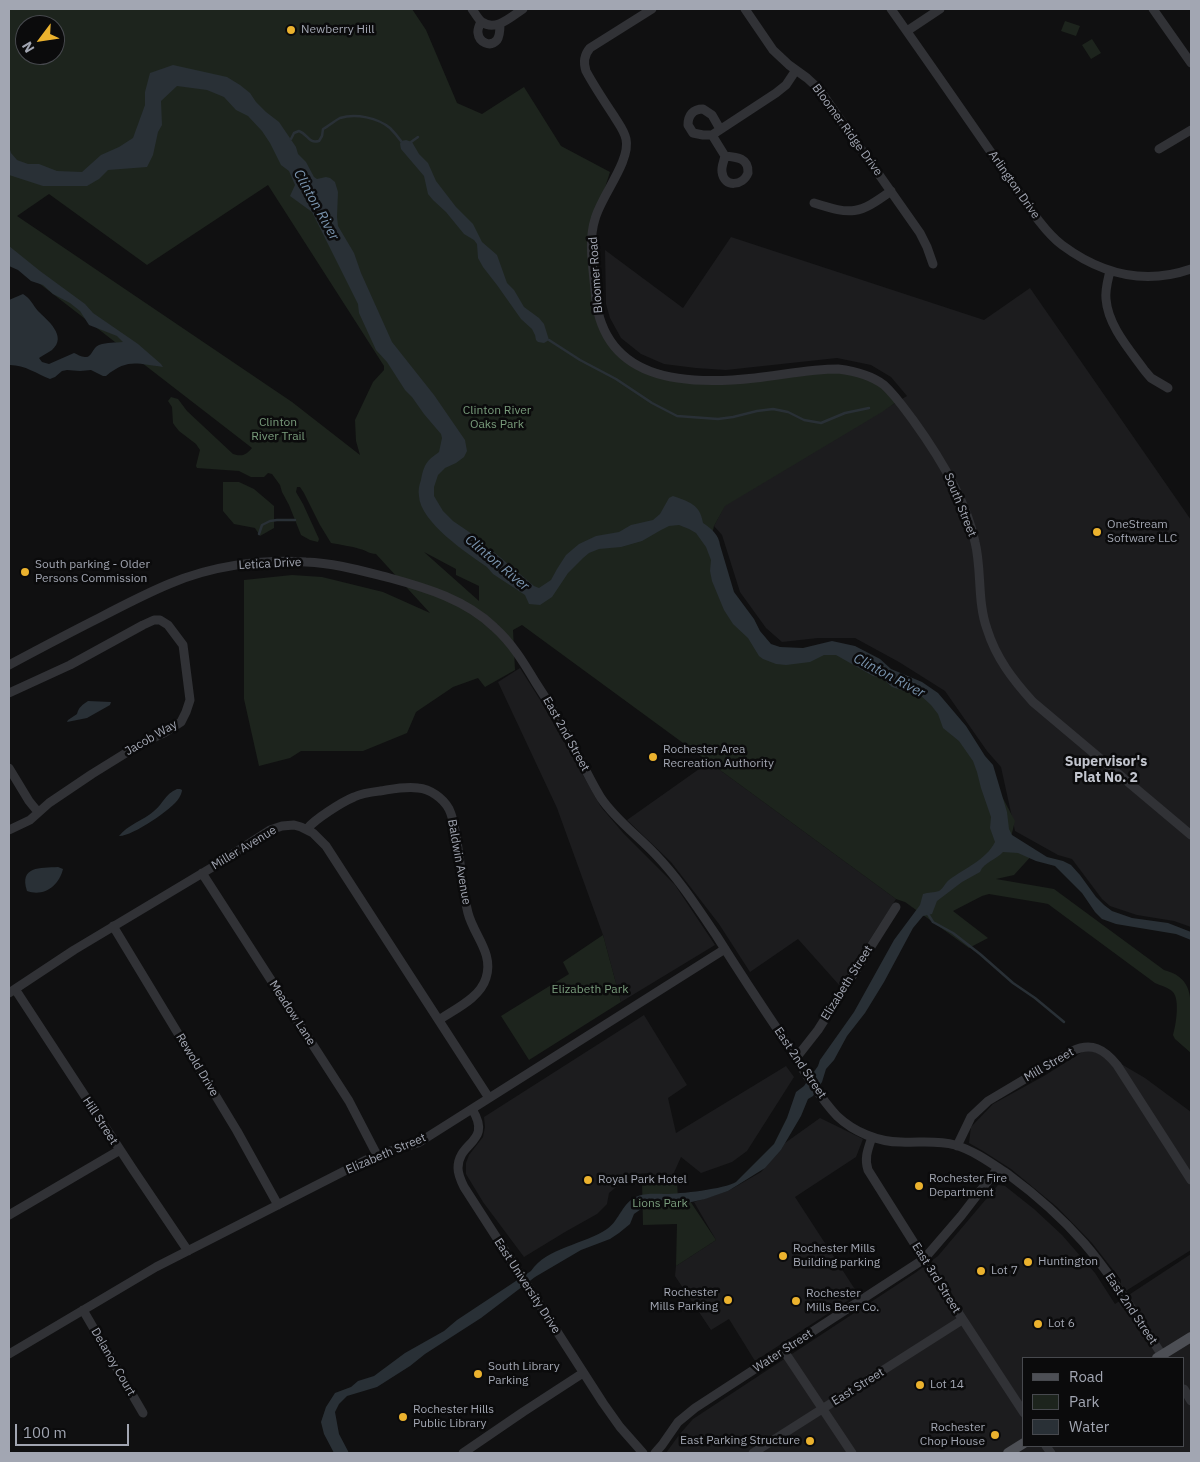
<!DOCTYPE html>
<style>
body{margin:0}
#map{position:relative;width:1200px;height:1462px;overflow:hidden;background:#101011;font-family:"IBM Plex Sans",sans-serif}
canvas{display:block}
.frame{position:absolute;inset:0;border:10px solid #a2a6b2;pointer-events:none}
.legend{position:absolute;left:1022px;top:1357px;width:162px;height:90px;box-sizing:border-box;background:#0b0b0c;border:1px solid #47494e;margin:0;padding:6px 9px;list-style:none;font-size:15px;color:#a2a6b2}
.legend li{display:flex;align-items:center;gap:10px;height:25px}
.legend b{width:25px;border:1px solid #47494e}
.north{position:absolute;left:15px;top:15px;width:50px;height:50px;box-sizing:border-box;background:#0b0b0c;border:1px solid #47494e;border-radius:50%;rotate:239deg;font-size:14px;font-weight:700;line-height:20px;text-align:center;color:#a2a6b2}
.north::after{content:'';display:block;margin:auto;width:18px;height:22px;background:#ebb22e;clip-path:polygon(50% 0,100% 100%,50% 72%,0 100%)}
.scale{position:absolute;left:15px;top:1424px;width:114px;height:22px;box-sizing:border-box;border:2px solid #a2a6b2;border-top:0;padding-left:6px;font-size:15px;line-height:18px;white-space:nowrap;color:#a2a6b2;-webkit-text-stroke:4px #0b0b0c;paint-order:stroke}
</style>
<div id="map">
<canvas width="1200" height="1462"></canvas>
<div class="frame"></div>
<ul class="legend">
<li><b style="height:6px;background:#4d4f55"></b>Road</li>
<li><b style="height:14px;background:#1d241d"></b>Park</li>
<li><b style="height:14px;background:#293036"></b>Water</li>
</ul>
<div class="north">N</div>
<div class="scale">100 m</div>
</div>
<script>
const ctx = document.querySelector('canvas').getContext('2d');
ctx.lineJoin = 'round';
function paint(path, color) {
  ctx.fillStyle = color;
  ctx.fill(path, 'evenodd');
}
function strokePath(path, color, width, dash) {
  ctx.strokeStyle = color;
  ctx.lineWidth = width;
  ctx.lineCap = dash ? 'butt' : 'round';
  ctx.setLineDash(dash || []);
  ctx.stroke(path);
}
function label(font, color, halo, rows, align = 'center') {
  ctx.font = font + ' "IBM Plex Sans",sans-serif';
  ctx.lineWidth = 5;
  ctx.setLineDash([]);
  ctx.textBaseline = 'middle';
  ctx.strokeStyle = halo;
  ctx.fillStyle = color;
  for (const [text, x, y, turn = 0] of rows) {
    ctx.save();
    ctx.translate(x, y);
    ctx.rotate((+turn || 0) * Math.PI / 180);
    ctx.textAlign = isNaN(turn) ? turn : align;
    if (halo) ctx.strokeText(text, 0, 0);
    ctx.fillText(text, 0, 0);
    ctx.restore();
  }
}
paint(new Path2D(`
 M731,237L984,320L1030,288L1191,520V927L1174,921L1137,915L1110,906L1102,899L1072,859L1058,855L1015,831L1001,767L987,751L945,691L899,662L855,638H818L782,642L766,628L740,592L722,535L714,526L725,505L907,396L891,377L871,365L837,358L726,370L696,368L664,364L641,354L621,338L610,318L606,304L605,250L683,308Z
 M520,668L542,703L601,807L624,834L675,885L715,945L621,1002L603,935L557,808L498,682Z
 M709,762L896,899L840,986L798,939L750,972L719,924L671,862L627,820Z
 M644,1015L687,1085L668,1098L676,1133L786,1066L794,1077L747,1151L732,1162L701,1173L681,1157L672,1177H660L648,1173L636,1174L622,1182L609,1193L607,1204L597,1214L565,1232L524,1257L483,1202L466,1174V1163L469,1155L483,1137L485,1127L484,1117Z
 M1087,1049L1111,1058L1145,1078L1191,1112V1250L1121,1294V1280L1092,1243L1057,1207L1011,1169L983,1151L969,1143L971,1127L993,1104L1044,1076Z
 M820,1118L863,1139L856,1157L795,1197L858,1294L755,1361L729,1319L711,1330L675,1276L676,1266L716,1240L694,1202L728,1191L761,1172L781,1150L785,1143Z
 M998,1185L1005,1186L1034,1209L1062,1235L1095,1273L1115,1304L1191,1254V1453H666L679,1435L693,1419L915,1273L938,1256ZM1024,1358H1184V1446H1024Z`), '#1c1c1e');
paint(new Path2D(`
 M9,9H412L426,30L457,103L482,114L524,87L561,146L610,172L595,219L599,319L629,361L690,379L827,369L872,378L898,401L882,412L725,506L714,526L711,539L742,614L774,648L813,651L830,646L919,687L998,789L1015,821L1011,837L1034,853L1014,875L996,879L1054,889L1164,970C1190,977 1191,993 1191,1016C1191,1029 1191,1041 1191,1053L1175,1039L1173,1035C1176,1025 1180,1000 1173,992C1168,987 1161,986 1155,983L1048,904L1043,903L989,894L982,896L953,911L988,938L969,948L905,902L896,899L522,625L513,630L515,670L485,687L478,678L453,687L416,712L407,733L363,751H301L290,758L259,766L244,699V580L292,575L322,577L383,592L430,613L376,554C369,554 366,550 360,549C351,546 341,545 331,543L320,525L304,493L300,487H297L296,492L303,504L319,539L318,542L310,540L301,535L289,505L282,492L280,485L272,474L268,473L264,477H251L239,471L197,468L196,466L200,450L196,444L179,431L175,426L173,423L172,407L168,401L171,397L178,399L187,411L233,454C242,457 246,455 252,448L9,260ZM25,25H55V55H25ZM268,185L384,366V370L373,382L355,420L356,441L360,455L292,402L17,216L49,194L147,265ZM424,552L456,569V575L479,586V601Z
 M1065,21L1080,26L1076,36L1061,31Z
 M1092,39L1101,53L1091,59L1082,45Z
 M223,482H239L254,489L274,506V528L260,536L255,528L234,524L223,511Z
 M603,935L621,1002L529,1060L501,1016L569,974L563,962Z
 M677,1180L678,1200L688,1198L716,1240L676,1266L677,1224L643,1225L642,1181Z`), '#1d241d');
paint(new Path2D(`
 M173,65L227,77L240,85L250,93L256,102L266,112L279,122L296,147L298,154L306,162L314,177L317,179L326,177L330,178L335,182L338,192L337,217L338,226L354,253L361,273L392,342L434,395L465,440L467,451L464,457L456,463L445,468L438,475L434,487V496L443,511L453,521L472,534L479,543L495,553L534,586L539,588L551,580L557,569L566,555L579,544L596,536L619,532L631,525L653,520L660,514L669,498L673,496C689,502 700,504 703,523C711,528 719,535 720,545L734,592L754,619L760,631L771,644L780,647L803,648L832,641L855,646L880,659L891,669L922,682L938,693L966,726L985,756L993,765L1007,812L1009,829L1012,835L1047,857L1063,861L1071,865L1080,875L1096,897L1104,905L1112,911L1132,918L1168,923L1191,932V940L1176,934L1116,924L1102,919L1095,912L1082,893L1055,866L1036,861L1018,853L1003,852C996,860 984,862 980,872L962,882L937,901L932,914L923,916L913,928L884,982L865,1013L847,1036L834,1060L826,1069L822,1082L813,1096L808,1099L801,1116L781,1150L765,1168L728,1191L705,1199L687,1203H656L644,1207L634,1214L630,1224L619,1233L610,1239L581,1250L535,1277L481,1318L425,1354L410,1366L377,1387L347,1396L339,1404L335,1412L339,1434L349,1453H334L324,1434L321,1422L326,1407L335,1393L351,1387L358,1381L374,1376L405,1353L444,1331L457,1320L531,1271C546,1248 585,1244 607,1229C620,1220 622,1202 638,1196C647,1193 656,1194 665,1194C679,1194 725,1189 736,1182L774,1144L787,1118L796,1092L804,1086L818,1066L820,1060L854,1012L894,940L920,905L923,894C928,892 934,893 939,891C943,889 945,883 949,880C965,868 986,860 995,842L990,828L991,817L981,788L977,772L973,761L959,741L943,728L938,714L931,705L917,692L904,691L892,687L882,678L873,676L836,655H824L810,662L786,665L776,664L763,659L759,656L748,638L733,624L724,610L712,581L710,571L711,560L706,547L696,533L689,529L679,525L669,526L661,530L642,541L621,547L599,549L589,553L583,558L568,573L552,597L540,605L529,604L525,595L493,574L487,567C468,554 420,522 419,496C418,491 419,485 421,480C424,465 426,461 439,452L442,438L441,434L424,414L412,397L405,390L387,362L376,350L359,313L358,304L312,212L290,196L295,185L289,171L281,165L270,143L262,131L248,116L236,110L224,97L207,90L177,86L161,101L162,125L158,132L153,155L147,167L108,170L99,179L87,186H43L9,175V146L11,153L17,160L28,164H39L57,171L82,172L101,155L119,147L133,138L145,105V92L150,73Z
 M406,140L412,142L419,154L428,163L436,181L456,207L473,224L482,242L497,255L507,283L514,290L524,307L539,318L544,324L549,340L544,343L538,342L536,340L535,335L532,329L521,319L497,285L483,267L478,258L477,244L474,240L464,234L446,212L433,200L428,194L424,176L401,149L400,144L401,141Z
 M9,246L40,271L85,304L93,313L138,344L161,364L163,367C137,364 128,358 106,376H103L91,370L80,371L67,370L62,371L55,377L50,379C37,374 25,365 10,365L9,300L23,294C30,298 33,305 38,311C47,320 68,336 52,350C48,353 43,355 39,358L42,362L49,364L74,353C77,354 81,357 85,357C92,358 92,348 99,345C107,342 115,343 123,342L117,336L89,325L80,311L70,303L53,294L43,285L31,281L18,270L9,266Z
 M88,701L111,702L110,705L87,718L67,722L68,720L77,714C79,707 82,705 88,701Z
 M177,789H180L182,790C182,792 180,797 179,798C173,809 131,837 119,836C127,825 144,820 154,811C164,803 164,795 177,789Z
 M58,867L63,869C59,886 44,897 27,891C19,866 40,868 58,867Z`), '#293036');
strokePath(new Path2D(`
 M291,139L294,133L299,131C308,134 308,144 319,141L322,136L323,129C329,126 334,121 340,118C356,113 378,118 390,128C394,132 398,137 401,141
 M411,142L418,137
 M549,340L580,360L616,379L652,403L677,416L718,419L733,417L757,411L773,409L788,412L804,420L821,423L845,413L869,408
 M259,534L262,525L270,521L277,520H295
 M928,914L933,922L953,933L980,954L1013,983L1035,998L1064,1022`), '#293036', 2.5);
strokePath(new Path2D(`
 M472,9C475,13 478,19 482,22C496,32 512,16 523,9
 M652,9L590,48C584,55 583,62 586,71C594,86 604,101 614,116C618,123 624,130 626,139C631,161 601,196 595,219C588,241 593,267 595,290C600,381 683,386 755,378C783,375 810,369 838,369C854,371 871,375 884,385C895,395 904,408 913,420C939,456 966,499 975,542C982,570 977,601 987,629C996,658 1013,680 1033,702L1191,835
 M745,9L773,50L789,65L807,78L819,89L920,233L927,247L933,264
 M891,9C930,64 968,119 1006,174C1022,196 1041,229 1062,245C1101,274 1145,285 1191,269
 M1153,9L1191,63
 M481,21C480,25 477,29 478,33C479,42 490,48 497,40C500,36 500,29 500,24
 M907,31L940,9
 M720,129L712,115L703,109C693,109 688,115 688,125L693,133L703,135H712L776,93L786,85L796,70
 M712,135L725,156C724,161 721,167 722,172C724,188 743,186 748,173C749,158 737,157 725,156
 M1159,149L1191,130
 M814,203C852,215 858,215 891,191
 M1110,271C1108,280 1105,289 1106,299C1108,326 1130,350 1145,371L1151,378L1168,388
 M9,665C39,649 69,633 99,618C122,606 145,594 169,584C211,566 260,559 306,562C335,563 362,571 390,578C427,588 466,600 494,627C512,643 524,663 536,683C552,707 566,732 579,757C586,771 593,785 601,798C616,820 637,835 655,854C679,879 697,907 716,935C738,970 761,1005 784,1039C799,1063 818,1096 837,1116C854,1132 878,1142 901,1142C919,1143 937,1140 955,1145C975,1151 992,1164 1009,1175C1036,1195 1062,1218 1084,1243C1114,1278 1138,1319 1164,1358
 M9,693L70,665L143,625L154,620H160L168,625L183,645L190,700L186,712L181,722L164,733L142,743L92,774L49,803L30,820L9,830
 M9,768L29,801L38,812
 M307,829C315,819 342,802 354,797C363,793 372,792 380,791C393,789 406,786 418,788C430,789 443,798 449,809C454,819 455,831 457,842C461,865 462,890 468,913C474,936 494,953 486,978C480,998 455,1009 439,1020
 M202,873L349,1101L377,1155
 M113,926L237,1131L278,1205
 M15,989L132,1168L188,1251
 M9,993L74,950L211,868L270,830L282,826L294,825L301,827L313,833L326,846L489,1098
 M796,1058L818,1030L896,907
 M472,1109C493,1143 458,1141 458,1168C458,1175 461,1181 464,1187L603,1403L620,1427L643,1453
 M872,1137C868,1149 864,1158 868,1170L948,1297L1024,1413
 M957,1146L971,1117L988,1101L1072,1051C1092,1042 1104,1049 1117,1065L1191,1180
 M9,1215L120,1150
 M83,1310L143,1413
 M784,1351L852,1453
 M9,1354L156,1267L366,1160L377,1155L418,1143L725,949
 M1184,1389L1191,1401
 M1046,1446L1051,1453
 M463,1453L523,1412L583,1373
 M655,1453L662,1445L678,1422L695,1408L924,1259L961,1216L998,1168
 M753,1453L962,1320`), '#313236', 9);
strokePath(new Path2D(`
 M1157,1358L1191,1337
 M1008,1453L1024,1443`), '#4d4f55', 10);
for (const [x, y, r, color] of [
 [291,30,5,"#ebb22e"],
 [1097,532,5,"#ebb22e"],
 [25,572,5,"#ebb22e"],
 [653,757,5,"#ebb22e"],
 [588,1180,5,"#ebb22e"],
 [919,1186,5,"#ebb22e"],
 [783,1256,5,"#ebb22e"],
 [1028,1262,5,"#ebb22e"],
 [981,1271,5,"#ebb22e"],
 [728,1300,5,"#ebb22e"],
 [796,1301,5,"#ebb22e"],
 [1038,1324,5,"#ebb22e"],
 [478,1374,5,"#ebb22e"],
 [920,1385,5,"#ebb22e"],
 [403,1417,5,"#ebb22e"],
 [995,1435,5,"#ebb22e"],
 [810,1441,5,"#ebb22e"]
]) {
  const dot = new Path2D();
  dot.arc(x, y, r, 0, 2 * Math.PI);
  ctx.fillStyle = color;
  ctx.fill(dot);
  strokePath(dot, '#0b0b0c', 2);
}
label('12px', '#a2a6b2', '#0b0b0c', [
 ["Newberry Hill",301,30],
 ["OneStream",1107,525],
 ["Software LLC",1107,539],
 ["South parking - Older",35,565],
 ["Persons Commission",35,579],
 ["Rochester Area",663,750],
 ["Recreation Authority",663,764],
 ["Rochester Fire",929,1179],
 ["Department",929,1193],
 ["Royal Park Hotel",598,1180],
 ["Rochester Mills",793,1249],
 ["Building parking",793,1263],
 ["Huntington",1038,1262],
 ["Lot 7",991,1271],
 ["Rochester",718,1293,"right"],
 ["Mills Parking",718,1307,"right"],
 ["Rochester",806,1294],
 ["Mills Beer Co.",806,1308],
 ["Lot 6",1048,1324],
 ["South Library",488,1367],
 ["Parking",488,1381],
 ["Lot 14",930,1385],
 ["Rochester Hills",413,1410],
 ["Public Library",413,1424],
 ["Rochester",985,1428,"right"],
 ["Chop House",985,1442,"right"],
 ["East Parking Structure",800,1441,"right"]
], 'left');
label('12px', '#a2a6b2', '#0b0b0c', [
 ["Bloomer Ridge Drive",847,130,54],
 ["Arlington Drive",1014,185,55],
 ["Bloomer Road",596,275,-94],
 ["South Street",960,505,68],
 ["Letica Drive",270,564,-3],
 ["East 2nd Street",566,734,61],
 ["Jacob Way",151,738,-30],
 ["Miller Avenue",244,848,-31],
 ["Baldwin Avenue",459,862,80],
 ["Elizabeth Street",847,983,-58],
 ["Meadow Lane",292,1013,57],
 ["East 2nd Street",800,1063,56],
 ["Rewold Drive",197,1065,59],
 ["Mill Street",1049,1065,-30],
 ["Hill Street",100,1121,57],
 ["Elizabeth Street",386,1154,-23],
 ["East 3rd Street",936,1278,58],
 ["East University Drive",527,1286,57],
 ["East 2nd Street",1131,1309,56],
 ["Water Street",783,1351,-33],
 ["Delanoy Court",113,1362,60],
 ["East Street",858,1387,-32]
]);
label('12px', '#799c7c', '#0b0b0c', [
 ["Clinton River",497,411],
 ["Oaks Park",497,425],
 ["Clinton",278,423],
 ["River Trail",278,437],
 ["Elizabeth Park",590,990],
 ["Lions Park",660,1204]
]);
label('italic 14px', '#7993ad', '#0b0b0c', [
 ["Clinton River",316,205,61],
 ["Clinton River",497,563,40],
 ["Clinton River",889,676,28]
]);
label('bold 14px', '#c2c5ce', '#0b0b0c', [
 ["Supervisor's",1106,762],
 ["Plat No. 2",1106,778]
]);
</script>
